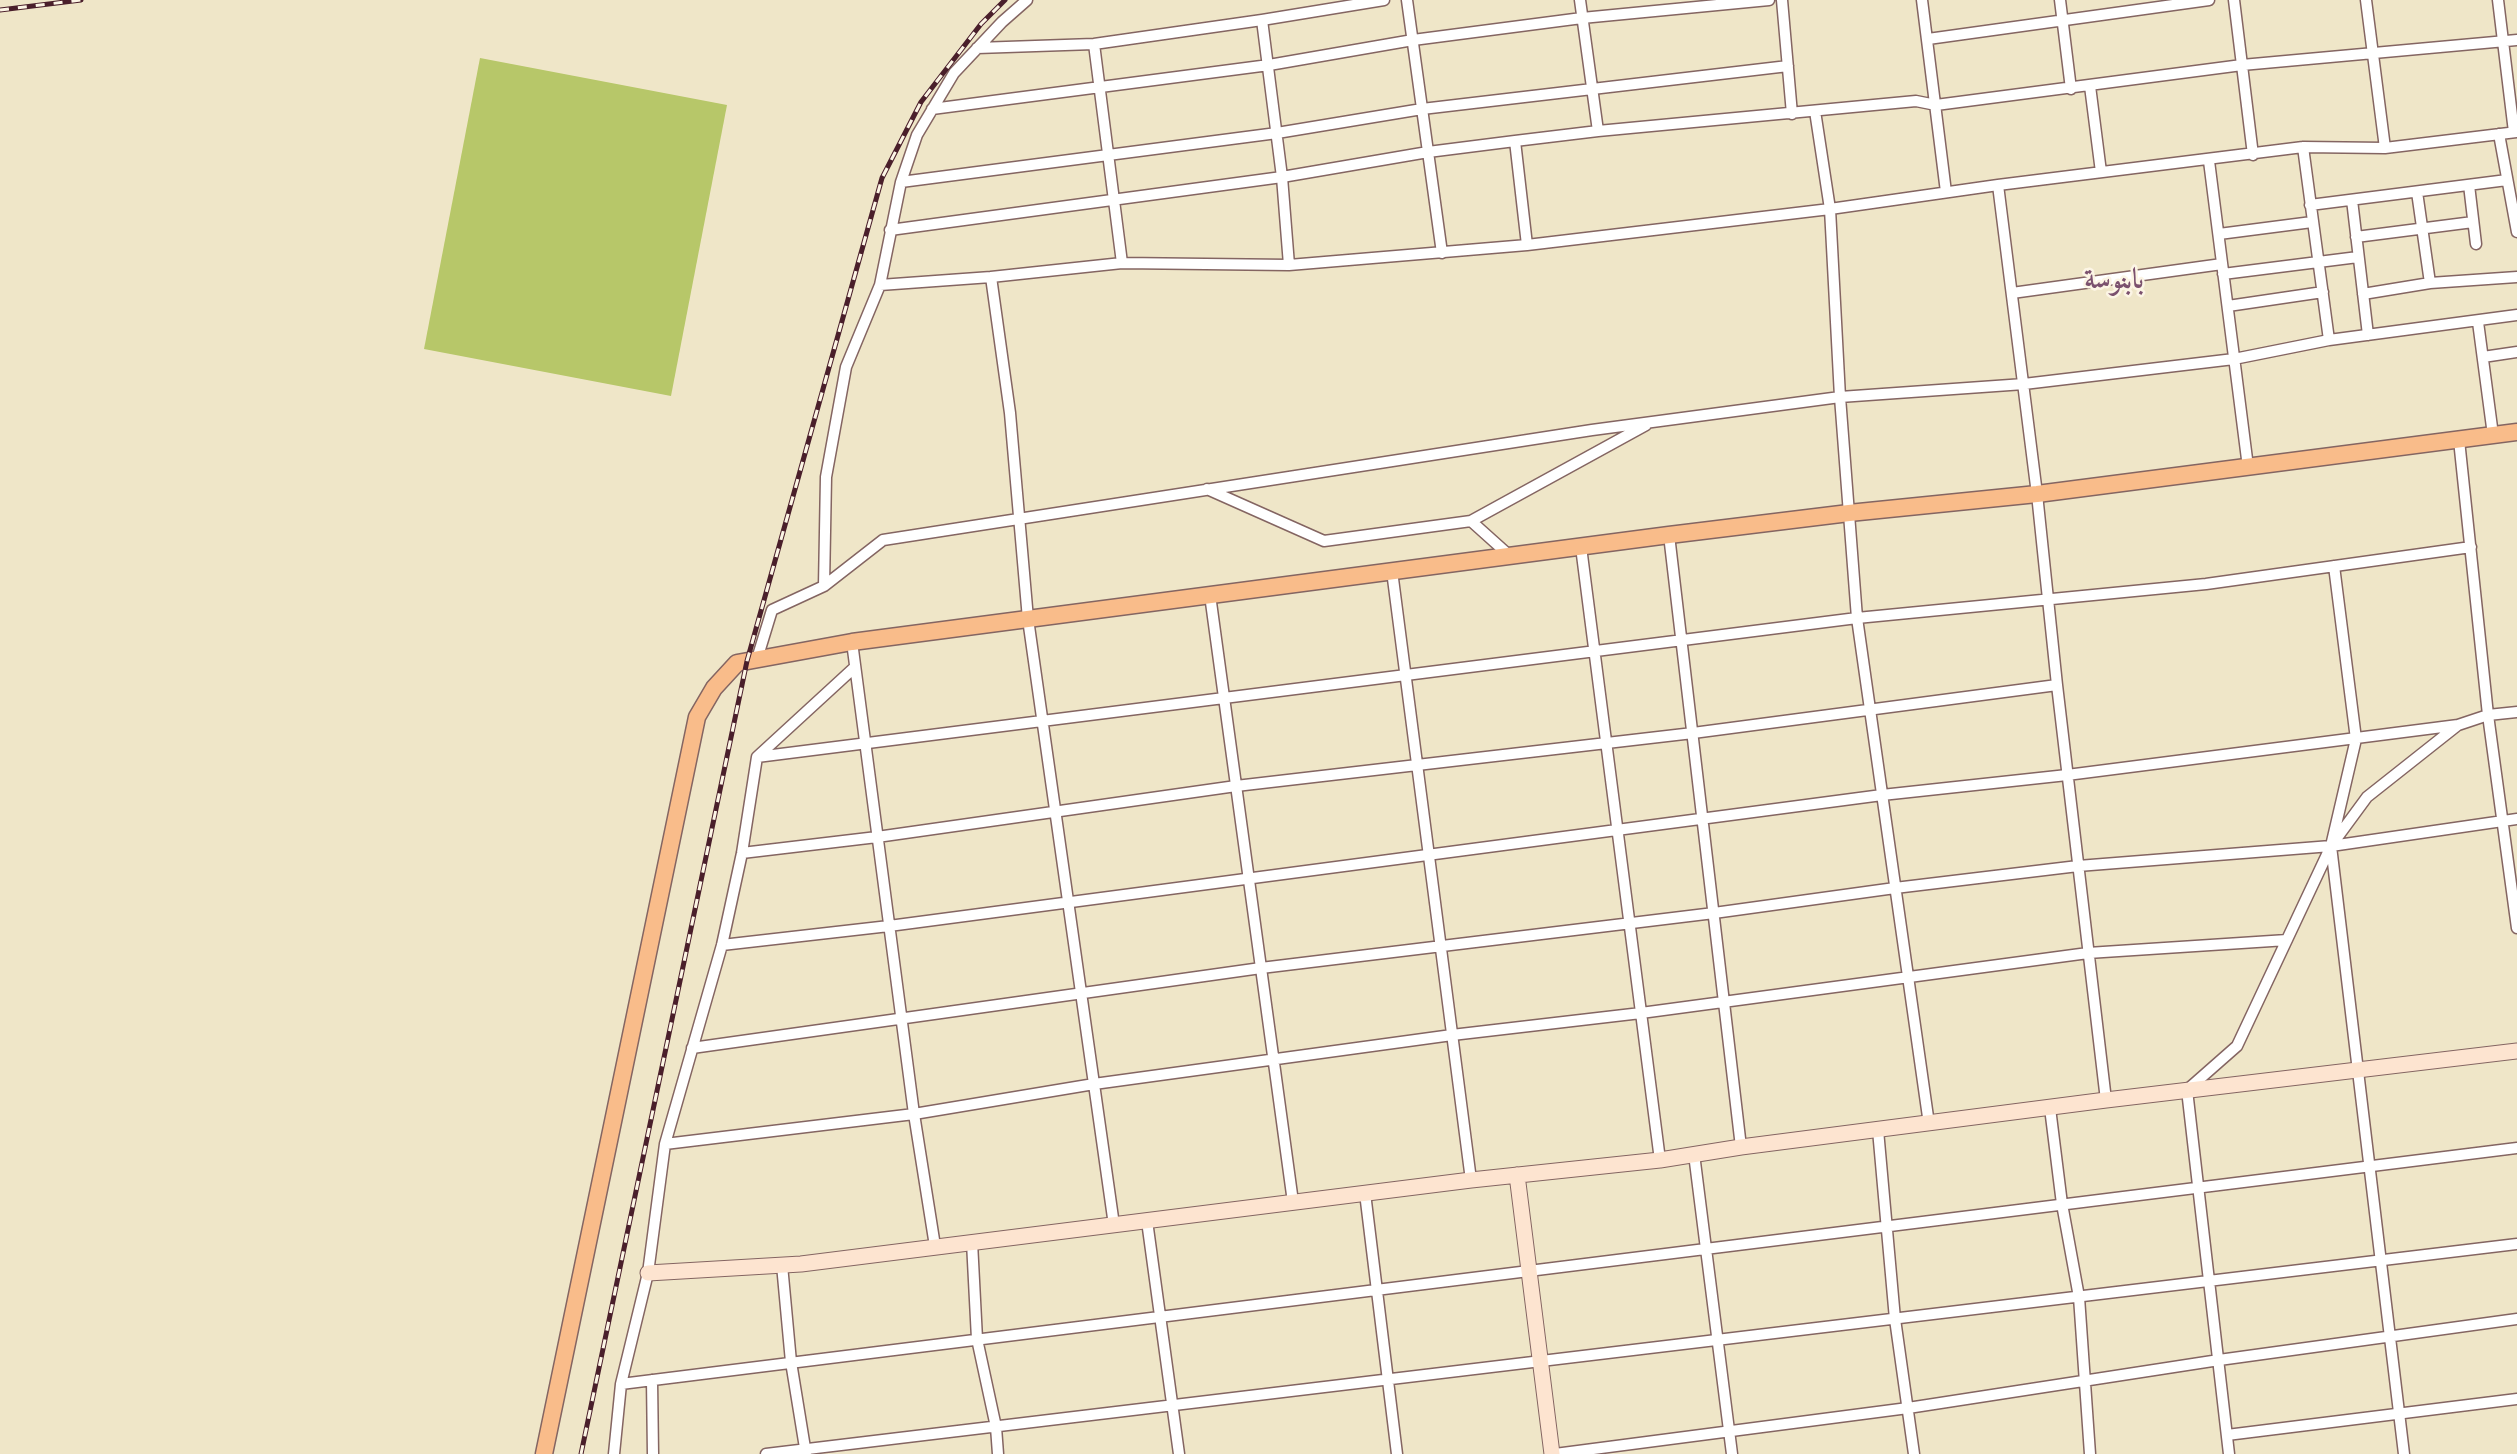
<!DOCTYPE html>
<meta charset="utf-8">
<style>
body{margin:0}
canvas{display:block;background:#efe6c8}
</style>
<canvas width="2517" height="1454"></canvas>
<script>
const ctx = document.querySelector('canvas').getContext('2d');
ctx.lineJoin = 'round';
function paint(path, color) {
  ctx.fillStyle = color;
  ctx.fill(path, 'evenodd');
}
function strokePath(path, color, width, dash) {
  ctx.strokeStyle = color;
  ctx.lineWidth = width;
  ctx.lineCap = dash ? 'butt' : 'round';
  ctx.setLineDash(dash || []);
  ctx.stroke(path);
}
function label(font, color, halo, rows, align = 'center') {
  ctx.font = font + ' "IM FELL French Canon",Amiri,serif';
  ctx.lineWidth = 5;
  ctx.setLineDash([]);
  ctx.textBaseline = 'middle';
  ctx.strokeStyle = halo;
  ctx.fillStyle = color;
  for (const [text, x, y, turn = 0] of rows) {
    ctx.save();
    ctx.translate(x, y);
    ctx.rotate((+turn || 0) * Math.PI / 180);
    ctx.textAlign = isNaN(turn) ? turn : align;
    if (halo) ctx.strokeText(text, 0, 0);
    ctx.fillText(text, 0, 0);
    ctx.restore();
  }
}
paint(new Path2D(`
 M480,58L727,105L671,396L424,349Z`), '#b7c769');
const street = new Path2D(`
 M1407,0L1442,253
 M1580,0L1598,131
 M1782,0L1792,114
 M1922,0L1946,192
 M2060,0L2071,89
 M2234,0L2253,155
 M2366,0L2385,148
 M2498,0L2514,132
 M1262,20L1282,177L1289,265
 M1928,39L2209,0
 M1094,44L1122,263
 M977,48L1094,44L1262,20L1384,0
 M2090,86L2101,172
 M932,109L1269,65L1413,40L1582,18L1769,0
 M1815,111L1830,209L1840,397L1857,618L1929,1124
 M2499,134L2517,232
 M1515,141L1527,245
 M2303,147L2329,340
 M2209,161L2248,467
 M901,182L1277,133L1422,109L1788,66
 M1998,185L2037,494L2057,685L2106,1100
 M2469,185L2476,244
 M2417,192L2430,283
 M2352,200L2368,335
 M2310,205L2507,180
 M890,230L1282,177L1428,152L1515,141L1598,131L1916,101L1936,105L2242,65L2517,40
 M2219,234L2312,222
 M2356,237L2473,222
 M2223,274L2358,257
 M991,277L1010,413L1028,619L1114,1225
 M880,285L991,277L1122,263L1289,265L1527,245L1830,209L1998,185L2303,147L2385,148L2517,132
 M2012,293L2222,264
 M2363,294L2430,283L2517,277
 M2228,306L2323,292
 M2478,322L2493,435
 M2483,357L2517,352
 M2459,440L2488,715L2517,928
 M1207,489L1324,541L1471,521L1646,425
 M1471,521L1510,556
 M1669,535L1741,1147
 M1581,547L1660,1160
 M2334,566L2356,739L2331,846L2404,1454
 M1392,571L1471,1180
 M824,586L826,477L846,367L880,285L901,182L917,135L954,73L1002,22L1027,0
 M1210,595L1293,1202
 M852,642L914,1114L935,1246
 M757,659L772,610L824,586L883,540L1592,430L1840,397L2024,384L2234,359L2329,340L2517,315
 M757,757L1857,618L2206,584L2471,547
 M742,853L877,837L1236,786L1693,733L2057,685
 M722,945L889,926L1882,795L2067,775L2458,725
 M692,1048L1261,968L1714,913L1895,888L2078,866L2331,846L2517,819
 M2050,1108L2062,1204L2079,1297L2090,1454
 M1878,1130L1895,1319L1914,1454
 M665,1144L914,1114L1094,1084L1452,1035L1641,1013L2088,953L2287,940
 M1694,1154L1732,1454
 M1365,1193L1397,1454
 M1147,1221L1179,1454
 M972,1242L977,1339L996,1427L998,1454
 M782,1265L791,1362L806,1454
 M652,1380L653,1454
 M621,1384L2517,1148
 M2227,1435L2517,1399
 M614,1454L621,1384L648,1273L665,1144L722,945L742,853L757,757L855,667
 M766,1454L2517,1244
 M1555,1454L1908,1408L2219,1360L2517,1319
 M2229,1454L2187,1090L2237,1046L2331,846L2367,797L2458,725L2488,715L2517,712`);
const secondary = new Path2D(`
 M1517,1175L1552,1454
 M648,1273L801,1264L1471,1180L1660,1160L1741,1147L2106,1100L2517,1051`);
const primary = new Path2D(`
 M544,1454L697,717L714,688L737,663L852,642L1669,535L1849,513L2037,494L2517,432`);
strokePath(street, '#846562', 13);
strokePath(secondary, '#846562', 17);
strokePath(primary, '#846562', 19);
strokePath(street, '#fff', 10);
strokePath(secondary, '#fde4d0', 15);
strokePath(primary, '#f9bc8a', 16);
const rail = new Path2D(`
 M0,10L81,0
 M581,1454L747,661L882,178L921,102L981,24L1005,0`);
strokePath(rail, '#4a1f2b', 5);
strokePath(rail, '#fcf5e5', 3, [9]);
label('bold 28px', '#7b516e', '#fcf5e5', [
 ["بابنوسة",2114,281]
]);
</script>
